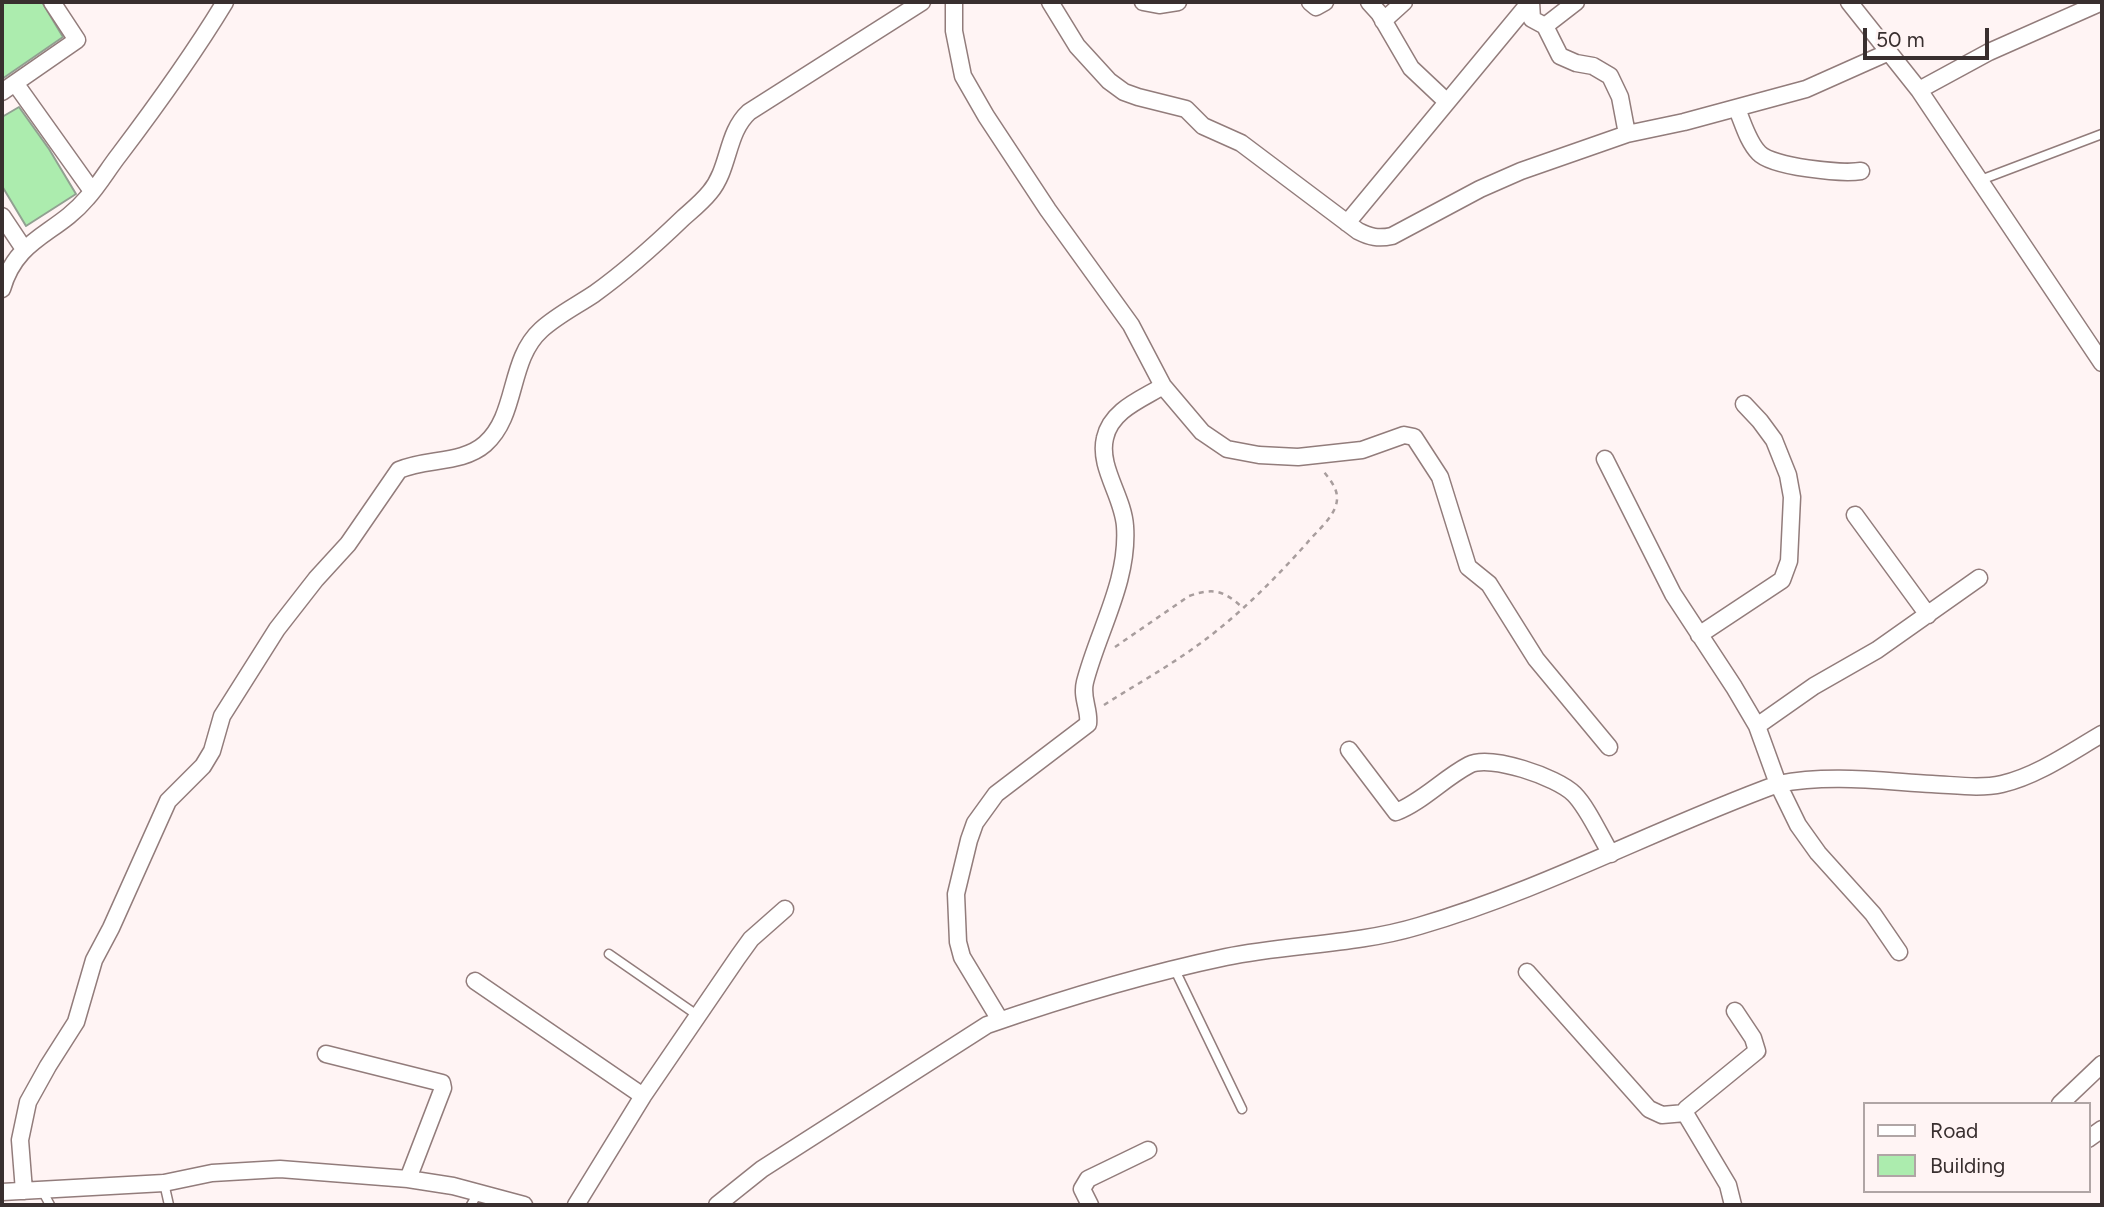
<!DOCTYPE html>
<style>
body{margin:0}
#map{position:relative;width:2104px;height:1207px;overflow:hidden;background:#fff4f4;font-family:Figtree,sans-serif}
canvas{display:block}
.frame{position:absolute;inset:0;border:4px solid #392f2f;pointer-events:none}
.legend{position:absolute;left:1863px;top:1102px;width:228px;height:91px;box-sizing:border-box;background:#fff4f4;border:2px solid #b0a5a5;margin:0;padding:9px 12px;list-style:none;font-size:21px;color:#392f2f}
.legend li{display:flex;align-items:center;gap:14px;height:35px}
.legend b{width:35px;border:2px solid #b0a5a5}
.scale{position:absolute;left:1863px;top:28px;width:126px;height:32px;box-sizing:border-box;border:4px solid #392f2f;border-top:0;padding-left:9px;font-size:21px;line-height:24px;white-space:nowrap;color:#392f2f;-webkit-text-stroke:5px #fff4f4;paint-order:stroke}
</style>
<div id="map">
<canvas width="2104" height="1207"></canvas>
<div class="frame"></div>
<ul class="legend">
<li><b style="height:9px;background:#fff"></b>Road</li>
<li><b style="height:19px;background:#acecae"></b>Building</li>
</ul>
<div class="scale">50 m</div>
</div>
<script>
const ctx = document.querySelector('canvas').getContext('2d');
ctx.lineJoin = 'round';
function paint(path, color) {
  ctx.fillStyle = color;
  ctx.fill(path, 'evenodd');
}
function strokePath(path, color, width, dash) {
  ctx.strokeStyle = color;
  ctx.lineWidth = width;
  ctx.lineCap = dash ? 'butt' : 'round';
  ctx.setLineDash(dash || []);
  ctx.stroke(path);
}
const building = new Path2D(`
 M2,2H42L63,37L2,79Z
 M19,107L49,149L76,194L26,226L2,186V117Z`);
paint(building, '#acecae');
strokePath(building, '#91a091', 2);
const lane = new Path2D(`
 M1978,181L2102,134
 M609,954L697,1015
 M1175,970L1242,1109
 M164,1183L169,1205
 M42,1190L50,1205
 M471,1205L478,1193`);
const street = new Path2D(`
 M954,2V31L963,76L986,116L1048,210L1131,325L1163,386L1202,432L1227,449L1259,455L1298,457L1362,450L1404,435L1414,437L1440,477L1468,567L1489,584L1536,659L1609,747
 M1050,2L1077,46L1109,81L1124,92L1138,97L1186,109L1203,126L1241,143L1358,231C1370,237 1378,239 1392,236L1480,189L1521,171L1627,134L1684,122L1806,89L1889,52
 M1143,2L1159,5L1178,2
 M1310,2L1316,7L1325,2
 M1369,2L1379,13L1411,68L1446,101
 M1531,2L1532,19L1545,26L1560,56L1576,63L1593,66L1610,76L1620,97L1627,134
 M1849,2L1919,90L2102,363
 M1383,21L1404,2
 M1545,26L1576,2
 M15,83L92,191
 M1919,90L1989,52L2102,2
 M2,92L77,40L52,2
 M1737,109C1743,123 1748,142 1759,153C1772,167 1842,174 1861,171
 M2,216L24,249
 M1347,223L1530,2
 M2,289C17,237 56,235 87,198C99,185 108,169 119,155C156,106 193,55 225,2
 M1605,459L1673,594L1734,687L1757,726L1778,784L1798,825L1818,853L1873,914L1899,952
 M1855,515L1928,615
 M1699,635L1782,580L1789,561L1792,497L1788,475L1774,440L1760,421L1744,404
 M1757,726L1814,686L1877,650L1979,578
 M1349,750L1396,812C1422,802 1444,778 1469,765C1490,754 1557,777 1574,794C1588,808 1600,836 1611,854
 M1527,972L1649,1109L1662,1115L1685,1113
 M475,981L643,1096
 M1000,1020L962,957L958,942L956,894L969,840L975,823L996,794L1088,724C1090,710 1081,698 1085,682C1098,631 1129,581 1125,526C1123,496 1098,467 1105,438C1111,410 1142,399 1163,386
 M326,1054L442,1083L443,1088L408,1179
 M2060,1104L2102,1064
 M2088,1139L2102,1129
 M24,1191L20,1140L28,1102L48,1066L76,1022L94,960L111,928L168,801L203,766L212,751L222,716L277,629L316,579L348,544L399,470C426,458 462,464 485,444C518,415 508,360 541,330C556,316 576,306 594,294C626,271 655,245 683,218C692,210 702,202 710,192C730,168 726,133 749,112L922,2
 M2,1192L164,1183L212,1173L280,1169L408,1179L453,1186L524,1205
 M576,1205L643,1096L738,957L751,939L785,909
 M717,1205L762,1169L987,1025C1065,998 1145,974 1226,957C1289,944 1356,945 1419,926C1543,890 1657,828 1778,784C1829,774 1880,781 1932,784C1955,785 1980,789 2002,784C2037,776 2071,752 2102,734
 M1090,1205L1082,1189L1088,1179L1148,1150
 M1733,1205L1728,1185L1685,1113L1686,1109L1757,1051L1753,1038L1735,1011`);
strokePath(lane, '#927c7b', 11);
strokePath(street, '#927c7b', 19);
strokePath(new Path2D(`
 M1115,647L1189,596C1215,587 1224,591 1243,608
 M1104,705C1135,685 1168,667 1198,645C1238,616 1274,580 1307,543C1316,532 1332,519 1336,505C1340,492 1332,482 1324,472`), '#a89d9d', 2.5, [5, 5]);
strokePath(lane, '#fff', 8);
strokePath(street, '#fff', 16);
</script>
